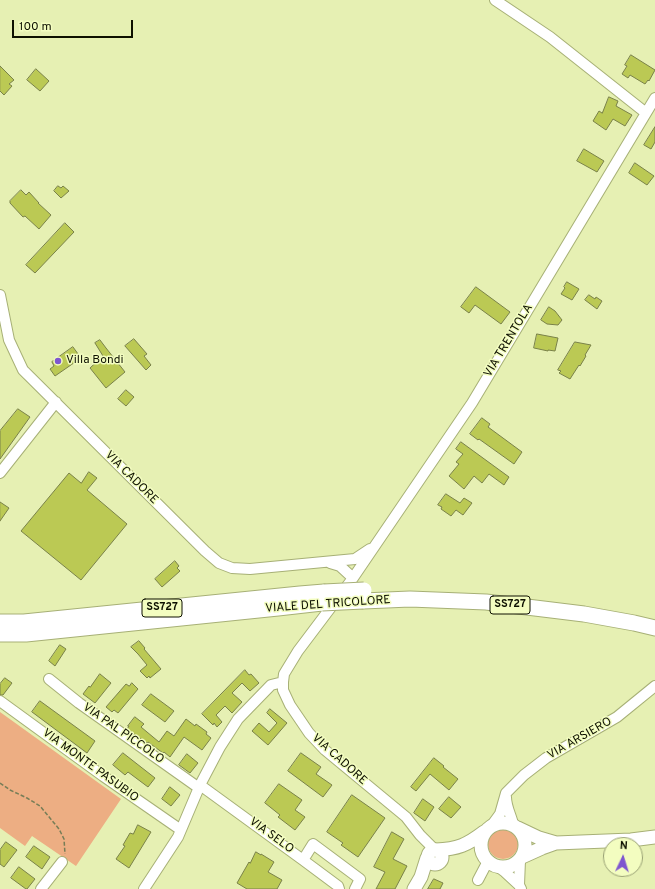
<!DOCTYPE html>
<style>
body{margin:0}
#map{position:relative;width:655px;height:889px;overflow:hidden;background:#e6f0b3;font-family:Overpass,sans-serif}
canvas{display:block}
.north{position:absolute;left:603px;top:837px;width:40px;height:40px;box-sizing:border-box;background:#f3fdc0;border:1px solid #979f73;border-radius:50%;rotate:4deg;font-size:11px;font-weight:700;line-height:16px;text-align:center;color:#0e1100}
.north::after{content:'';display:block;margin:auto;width:14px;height:18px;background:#7e56cf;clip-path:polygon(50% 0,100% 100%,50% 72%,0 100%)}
.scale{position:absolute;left:12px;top:20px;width:121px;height:18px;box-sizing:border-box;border:2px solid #0e1100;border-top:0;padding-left:5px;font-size:12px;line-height:14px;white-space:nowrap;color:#0e1100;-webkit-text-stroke:3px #f3fdc0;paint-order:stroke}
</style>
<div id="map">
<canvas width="655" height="889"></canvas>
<div class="north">N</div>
<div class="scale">100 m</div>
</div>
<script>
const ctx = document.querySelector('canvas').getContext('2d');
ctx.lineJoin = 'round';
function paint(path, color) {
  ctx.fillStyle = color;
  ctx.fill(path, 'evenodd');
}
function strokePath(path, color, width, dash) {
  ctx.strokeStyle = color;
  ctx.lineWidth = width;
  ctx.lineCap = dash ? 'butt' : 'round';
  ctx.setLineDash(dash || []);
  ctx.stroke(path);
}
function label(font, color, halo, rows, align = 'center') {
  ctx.font = font + ' Overpass,sans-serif';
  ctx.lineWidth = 3;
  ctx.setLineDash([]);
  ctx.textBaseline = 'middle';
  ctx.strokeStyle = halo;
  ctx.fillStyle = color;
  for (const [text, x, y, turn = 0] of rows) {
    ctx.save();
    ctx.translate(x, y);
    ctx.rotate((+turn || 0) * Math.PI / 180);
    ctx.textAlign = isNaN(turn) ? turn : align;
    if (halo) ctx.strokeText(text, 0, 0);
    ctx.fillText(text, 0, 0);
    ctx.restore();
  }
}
paint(new Path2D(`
 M0,712L121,799L76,866L32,836L25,846L0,828Z
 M488 844a15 15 0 1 1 30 0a15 15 0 1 1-30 0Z`), '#edae83');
const building = new Path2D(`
 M631,55L655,70L649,81L648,80L645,84L630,75L628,78L622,74L627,66L625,65Z
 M0,66L14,80L9,84L12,86L4,95L0,91Z
 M36,69L49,81L40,91L27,80Z
 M609,97L618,101L616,106L632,115L625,126L613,119L606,130L593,121L599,111L602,113Z
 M655,127V142L651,149L644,145Z
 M584,149L604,161L597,172L577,161Z
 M635,163L654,176L647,185L629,173Z
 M58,186L61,188L63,186L69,191L61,198L54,191Z
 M21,190L26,195L29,192L39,203H38L51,215L39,229L25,216L23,217L10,203V201Z
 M65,223L74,232L35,273L26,265Z
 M567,282L579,289L572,300L561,294L565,288L564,287Z
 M476,287L510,312L501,324L475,305L469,313L461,307Z
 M589,295L595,299L596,297L602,301L597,309L585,300Z
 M549,307L555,311L562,320L558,325L547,324L541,320Z
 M537,334L558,338L555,351L548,350V351L534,348Z
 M134,339L147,354L144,356L151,365L146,370L125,346Z
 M100,340L106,348L125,372L106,388L90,368L103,356L95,343Z
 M575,342L591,345L585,355L586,356L580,366L579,365L570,379L559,373L561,371L558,370Z
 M73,347L81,358L55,376L50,369L54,366L52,362Z
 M126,390L134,397L126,406L118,399Z
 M18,409L30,417L0,459V431Z
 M482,418L490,424L488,427L522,452L514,464L479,439L478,440L470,434Z
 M461,442L509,477L504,485L489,474L482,483L474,476L464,489L449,476L459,464L456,462L463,454L456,449Z
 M89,472L97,478L87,490L127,524L81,580L21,531L69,473L81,483Z
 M446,494L460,503L464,498L472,503L463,515L456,510L451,516L441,509L442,507L438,505Z
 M0,502L9,508L0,521Z
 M175,561L179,566L177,568L180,571L162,587L155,579Z
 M139,641L145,648L144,649L161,669L150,678L149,676L147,678L140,671L147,665L138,654L131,647Z
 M60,645L66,649L55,666L49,661Z
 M245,670L249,675L251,674L259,683L250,691L242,683L232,693L242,702L232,713L225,706L216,715L222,722L217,727L214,723L213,725L202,714Z
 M100,674L111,683L95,703L83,694L89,686L90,687Z
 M5,678L12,683L3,695H0V684Z
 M132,683L138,689L118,713L114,710L112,712L106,707L126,684L129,686Z
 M151,694L174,711L165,722L142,705Z
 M40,701L95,741L87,753L32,712Z
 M270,709L287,723L268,745L252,731L259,723L269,732L277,723L267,713Z
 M135,717L144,724L141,727L159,742L167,731L174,736L186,719L195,726L196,724L207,732L206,734L211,738L202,750L184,737L170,757L164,752L163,753L148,742L147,743L127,729L129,726H128Z
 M123,753L155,778L148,787L128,772L125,775L113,765Z
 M301,753L321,767L316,774L332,785L323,797L288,771Z
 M187,754L198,763L190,773L179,765Z
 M434,758L444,766L443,767L458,779L449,790L430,774L416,791L411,787Z
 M279,784L302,800L295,810L305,817L295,830L278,817L280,815L265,803Z
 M170,787L180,795L171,806L162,799Z
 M352,795L385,818L358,857L341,845L343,843L327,832Z
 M449,797L461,807L451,818L439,809Z
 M423,799L434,807L425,821L414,813Z
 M138,825L151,832L129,868L116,859L125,846L123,845L130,833L133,834Z
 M392,832L404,839L393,859L407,866L395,889H376L385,872L374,867Z
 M6,842L17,850L4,867L0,864V850Z
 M34,846L50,857L42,869L26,857Z
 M256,852L261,855V854L274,862L268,872L282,880L277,889H247L237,883L249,862L250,863Z
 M19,867L35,879L27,889H26L11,878Z
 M434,879L443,883L440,889H428Z`);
paint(building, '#bbc954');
strokePath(building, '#798149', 1);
const minor = new Path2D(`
 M495,0L550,37L646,113
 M0,295L9,340L23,370L205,551L219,563L232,568L250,569L355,559L370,549
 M0,473L56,402
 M330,563L340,566L353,578
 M49,679L79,703L199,788
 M0,701L103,776L181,830
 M200,785L303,860L338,886L339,889
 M506,797C506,807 511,815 513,824
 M492,825L500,814L506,793L524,775L546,758L617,717L655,686
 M434,849L420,835L406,817L325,750L309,733L290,705L283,690V682L284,674L298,651L353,578L472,403L655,98
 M303,860L313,844L360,879L355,889
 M520,860L519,885L521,889
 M497,866L505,872L519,885
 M478,880L488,861
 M41,889L62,862
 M144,889L178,837L200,785L220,747L238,719L271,685L283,682`);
const major = new Path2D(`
 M481 845a22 22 0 1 1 44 0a22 22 0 1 1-44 0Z
 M518,828L539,838L556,843
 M428 857a7 7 0 1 1 14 0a7 7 0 1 1-14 0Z
 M436,850C458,849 467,845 484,832
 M522,857L542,848L556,843L631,840L655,837
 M414,889L421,877L427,858`);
const highway = new Path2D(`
 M363,601L410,599L486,602L584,614L634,623L655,628
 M0,622H24L300,594L324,592
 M0,634H26L278,608L322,603`);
strokePath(minor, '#a7b076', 12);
strokePath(major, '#a7b076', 15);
strokePath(highway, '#a7b076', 17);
strokePath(new Path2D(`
 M0,783L10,790L27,798L40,806L59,829L64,839L65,854`), '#767d57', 1.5, [4, 2]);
strokePath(minor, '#fff', 10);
strokePath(major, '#fff', 13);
strokePath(highway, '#fff', 15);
const highwayBridge = new Path2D(`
 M324,592L364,590
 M322,603L363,601`);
strokePath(highwayBridge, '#a7b076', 17, []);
strokePath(highwayBridge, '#fff', 15);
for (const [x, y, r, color] of [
 [58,361,4,"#7e56cf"]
]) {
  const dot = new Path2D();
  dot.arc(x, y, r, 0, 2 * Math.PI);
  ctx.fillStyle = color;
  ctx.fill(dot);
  strokePath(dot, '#f3fdc0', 1.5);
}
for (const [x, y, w] of [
 [510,605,40],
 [162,608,40]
]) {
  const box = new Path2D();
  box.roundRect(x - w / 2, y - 9, w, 18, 3);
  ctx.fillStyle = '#f3fdc0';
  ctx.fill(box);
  strokePath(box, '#0e1100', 1);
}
label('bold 11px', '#0e1100', null, [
 ["SS727",510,605],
 ["SS727",162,608]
]);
label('12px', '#0e1100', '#f3fdc0', [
 ["VIA TRENTOLA",509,341,-59],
 ["VIA CADORE",131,478,45],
 ["VIALE DEL TRICOLORE",328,605,-4],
 ["VIA PAL PICCOLO",123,734,35],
 ["VIA ARSIERO",580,739,-30],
 ["VIA CADORE",339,760,42],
 ["VIA MONTE PASUBIO",90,766,36],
 ["VIA SELO",271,836,36]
]);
label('12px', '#0e1100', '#f3fdc0', [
 ["Villa Bondi",66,361]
], 'left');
</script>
